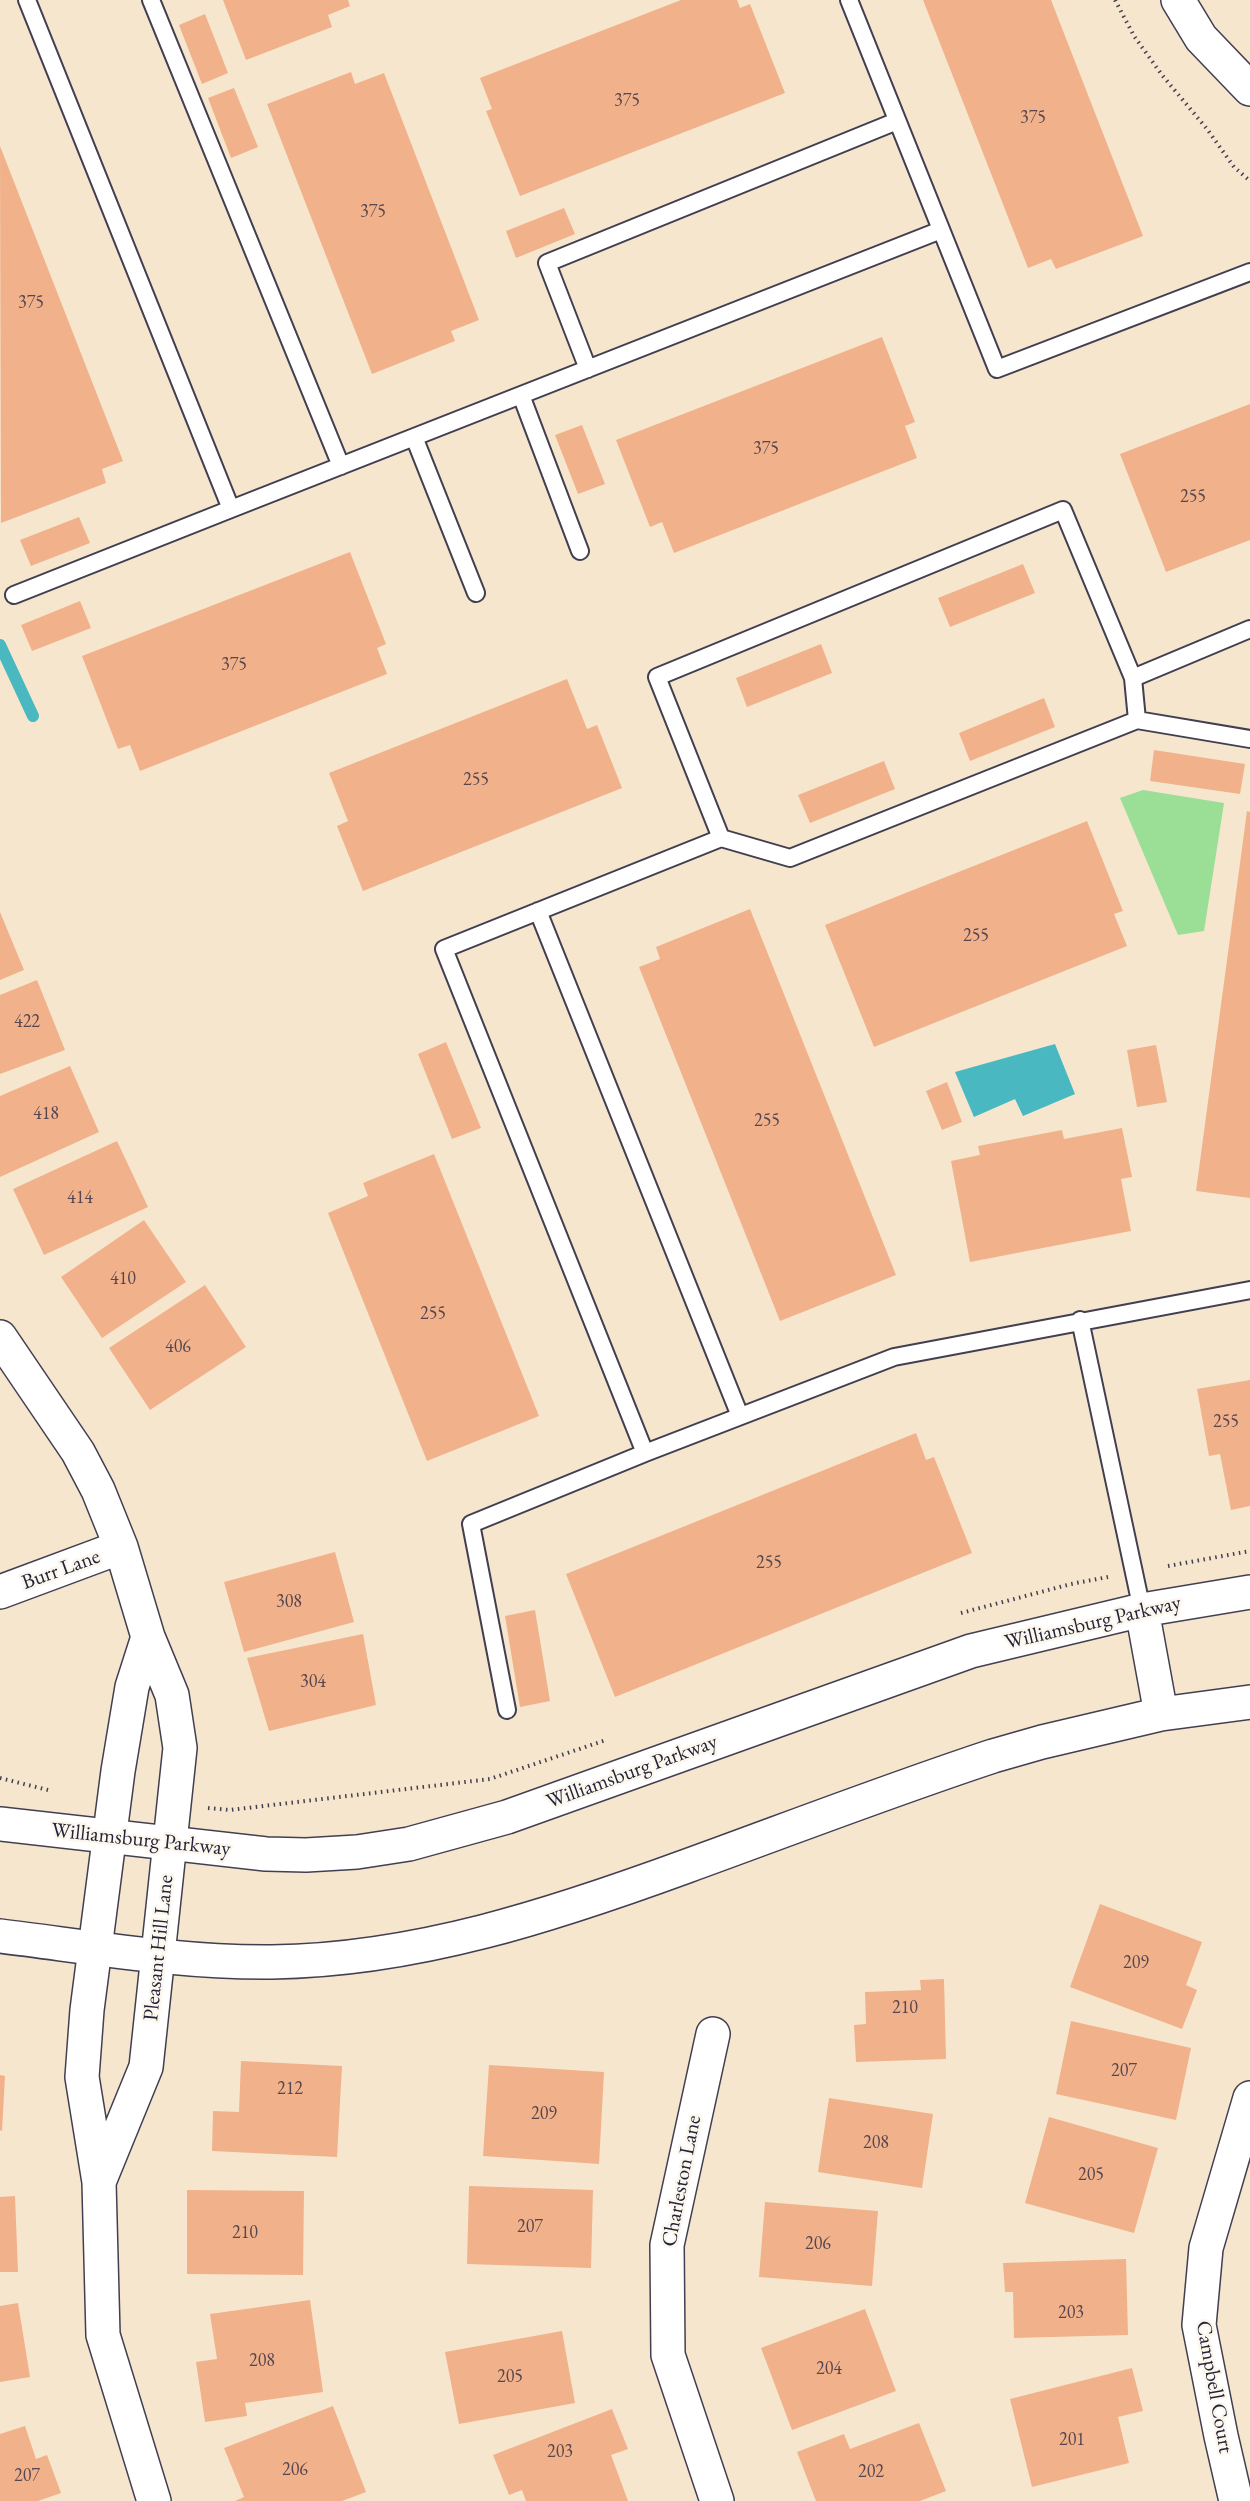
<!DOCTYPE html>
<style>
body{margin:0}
canvas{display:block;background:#f6e6ce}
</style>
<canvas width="1250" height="2501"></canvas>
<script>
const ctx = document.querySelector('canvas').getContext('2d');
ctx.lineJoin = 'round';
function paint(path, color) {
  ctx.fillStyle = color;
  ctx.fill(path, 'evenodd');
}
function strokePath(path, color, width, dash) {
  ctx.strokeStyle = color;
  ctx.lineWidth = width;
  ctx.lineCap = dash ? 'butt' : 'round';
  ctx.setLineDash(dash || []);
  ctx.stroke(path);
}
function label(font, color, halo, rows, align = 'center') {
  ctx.font = font + ' "EB Garamond",serif';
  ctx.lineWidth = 5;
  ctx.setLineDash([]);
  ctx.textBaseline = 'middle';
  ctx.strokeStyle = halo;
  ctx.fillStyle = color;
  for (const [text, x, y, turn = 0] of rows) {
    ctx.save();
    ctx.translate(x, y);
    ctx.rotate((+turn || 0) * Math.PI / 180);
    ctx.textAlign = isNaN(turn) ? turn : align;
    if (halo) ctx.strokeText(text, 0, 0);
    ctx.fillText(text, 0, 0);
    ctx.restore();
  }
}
paint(new Path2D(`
 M1143,790L1224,803L1204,931L1178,935L1120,798Z`), '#9bde96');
paint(new Path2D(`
 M1055,1044L1075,1094L1023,1116L1015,1099L974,1117L955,1072Z`), '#49b8c1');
strokePath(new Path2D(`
 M0,645L33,716`), '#49b8c1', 12);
paint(new Path2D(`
 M223,0H348L350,6L328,15L332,27L246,60Z
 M681,0H737L740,8L750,4L785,93L520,196L486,111L492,109L480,78Z
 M923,0H1051L1143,236L1056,269L1051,259L1028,268Z
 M205,14L228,73L202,84L179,25Z
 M351,72L355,84L384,73L479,320L451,331L455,341L372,374L267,104Z
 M234,88L258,147L231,158L208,98Z
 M0,146L123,461L102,469L106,483L1,523Z
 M564,208L575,234L516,258L506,231Z
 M882,337L915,422L905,426L917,458L674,553L662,522L650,527L616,440Z
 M1250,404V540L1166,572L1120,454Z
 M582,425L605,484L578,494L555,435Z
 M79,517L90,543L31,566L20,540Z
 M350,552L386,644L377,648L387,674L140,771L130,745L118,749L82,656Z
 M1023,564L1035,593L950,627L938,598Z
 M80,601L91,628L32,651L21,625Z
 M821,644L832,673L747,707L736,678Z
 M567,679L587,729L597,725L622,788L363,891L337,826L348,821L329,773Z
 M1044,698L1055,727L970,761L959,733Z
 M1154,750L1245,764L1240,794L1150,781Z
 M884,761L895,789L810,823L798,795Z
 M1247,811L1250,812V1198L1196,1191Z
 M1087,821L1123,911L1114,914L1127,946L874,1047L825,925Z
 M750,909L896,1275L780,1321L639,967L660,959L656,947Z
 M0,912L24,970L0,980Z
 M37,980L65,1050L0,1074V995Z
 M446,1042L481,1128L452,1139L418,1054Z
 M1156,1045L1167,1102L1137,1107L1127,1050Z
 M70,1066L99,1132L0,1177V1096Z
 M947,1082L962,1122L942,1130L926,1091Z
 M1122,1128L1132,1177L1121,1179L1131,1231L970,1262L951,1161L980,1155L978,1146L1062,1130L1064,1139Z
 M117,1141L148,1207L44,1255L13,1189Z
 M434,1154L539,1416L427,1461L328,1213L368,1196L363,1183Z
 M144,1220L186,1282L102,1338L61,1277Z
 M205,1285L246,1347L150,1410L109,1348Z
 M1250,1380V1506L1231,1510L1220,1454L1209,1456L1197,1389Z
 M916,1433L926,1460L934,1457L972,1553L615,1697L566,1574Z
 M335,1552L354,1622L244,1652L224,1582Z
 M535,1610L550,1701L520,1707L505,1616Z
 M363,1634L376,1705L269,1731L247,1658Z
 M1100,1904L1202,1942L1186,1985L1197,1990L1182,2029L1070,1987Z
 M944,1979L946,2059L856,2062L854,2025L866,2024L865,1992L921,1990L920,1980Z
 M1071,2021L1191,2048L1176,2120L1056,2094Z
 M241,2061L342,2066L337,2157L212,2151L213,2111L239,2112Z
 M489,2065L604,2072L599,2164L483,2156Z
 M0,2075L5,2076L2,2131L0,2130Z
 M829,2098L933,2114L922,2188L818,2172Z
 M1049,2117L1158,2148L1134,2233L1025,2203Z
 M469,2186L593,2190L591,2268L467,2264Z
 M187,2190L304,2191L303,2275L187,2274Z
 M15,2196L18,2272H0V2197Z
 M765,2202L878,2211L872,2286L759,2277Z
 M1126,2259L1128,2335L1014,2338L1013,2292H1005L1003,2263Z
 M310,2300L323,2392L245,2403L247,2416L205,2422L196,2362L217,2359L210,2314Z
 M18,2303L30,2377L0,2382V2306Z
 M865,2309L896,2391L792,2430L761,2348Z
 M562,2331L575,2403L459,2424L445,2352Z
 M1132,2368L1143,2411L1118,2417L1129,2463L1032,2487L1010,2399Z
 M333,2406L366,2492L342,2501H235L244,2497L224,2448Z
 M612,2409L628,2449L611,2455L628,2501H526L522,2490L509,2495L493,2455Z
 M919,2423L946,2491L920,2501H816L797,2452L844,2434L850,2449Z
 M25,2426L36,2459L47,2455L61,2493L38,2501H0V2434Z`), '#f1b28b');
const service = new Path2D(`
 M27,0L231,509L941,230
 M151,0L341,466
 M849,0L997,369L1250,272
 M588,369L547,263L897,121
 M521,395L580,551
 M414,437L476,593
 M14,595L231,509
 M1250,629L1133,678L1063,510L657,677L721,838L444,949L645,1453L894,1357L1250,1290
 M1133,678L1137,720L1250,739
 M721,838L790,858L1137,720
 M538,911L740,1416
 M1080,1320L1142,1610
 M507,1710L471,1524L645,1453`);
const minor = new Path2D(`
 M1178,0L1201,38L1250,89
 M0,1337L78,1452L98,1490L121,1547L148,1637L172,1695L180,1748L146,2067L99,2182
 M0,1592L121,1547
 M148,1637L132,1687L118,1771L87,2010L82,2077L99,2182L103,2335L154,2501
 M713,2034L667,2245L668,2355L717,2501
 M1236,2501L1221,2436L1199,2325L1206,2248L1250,2098`);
const tertiary = new Path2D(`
 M1142,1610L1161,1714
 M0,1824L266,1854L306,1855L357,1852L409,1844L507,1817L971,1651L1142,1610L1250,1592
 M0,1936C90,1947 181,1963 272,1962C416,1960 553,1915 687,1866C789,1829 890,1790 993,1756L1042,1742L1161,1714L1250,1702`);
strokePath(service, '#423f51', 20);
strokePath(minor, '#423f51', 36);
strokePath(tertiary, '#423f51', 36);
strokePath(new Path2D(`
 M1115,0L1134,36L1162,75L1207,129L1234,167L1250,181
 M1168,1566L1250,1551
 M961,1613L1071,1584L1108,1577
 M0,1778L52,1791
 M208,1808L230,1810L490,1779L606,1740`), '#423f51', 4, [1.5, 4.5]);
strokePath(service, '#fff', 16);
strokePath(minor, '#fff', 33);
strokePath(tertiary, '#fff', 33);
label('18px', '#56464f', null, [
 ["375",627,101],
 ["375",1033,118],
 ["375",373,212],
 ["375",31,303],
 ["375",766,449],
 ["255",1193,497],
 ["375",234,665],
 ["255",476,780],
 ["255",976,936],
 ["422",27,1022],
 ["418",46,1114],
 ["255",767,1121],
 ["414",80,1198],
 ["410",123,1279],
 ["255",433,1314],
 ["406",178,1347],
 ["255",1226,1422],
 ["255",769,1563],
 ["308",289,1602],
 ["304",313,1682],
 ["209",1136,1963],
 ["210",905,2008],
 ["207",1124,2071],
 ["212",290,2089],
 ["209",544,2114],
 ["208",876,2143],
 ["205",1091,2175],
 ["207",530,2227],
 ["210",245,2233],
 ["206",818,2244],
 ["203",1071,2313],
 ["208",262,2361],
 ["204",829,2369],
 ["205",510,2377],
 ["201",1072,2440],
 ["203",560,2452],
 ["206",295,2470],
 ["202",871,2472],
 ["207",27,2476]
]);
label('21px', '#22223b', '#fbf7ec', [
 ["Burr Lane",61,1570,-20],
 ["Williamsburg Parkway",1093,1623,-13],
 ["Williamsburg Parkway",632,1772,-20],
 ["Williamsburg Parkway",141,1840,6],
 ["Pleasant Hill Lane",159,1948,-84],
 ["Charleston Lane",682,2181,-79],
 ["Campbell Court",1214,2387,80]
]);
</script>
